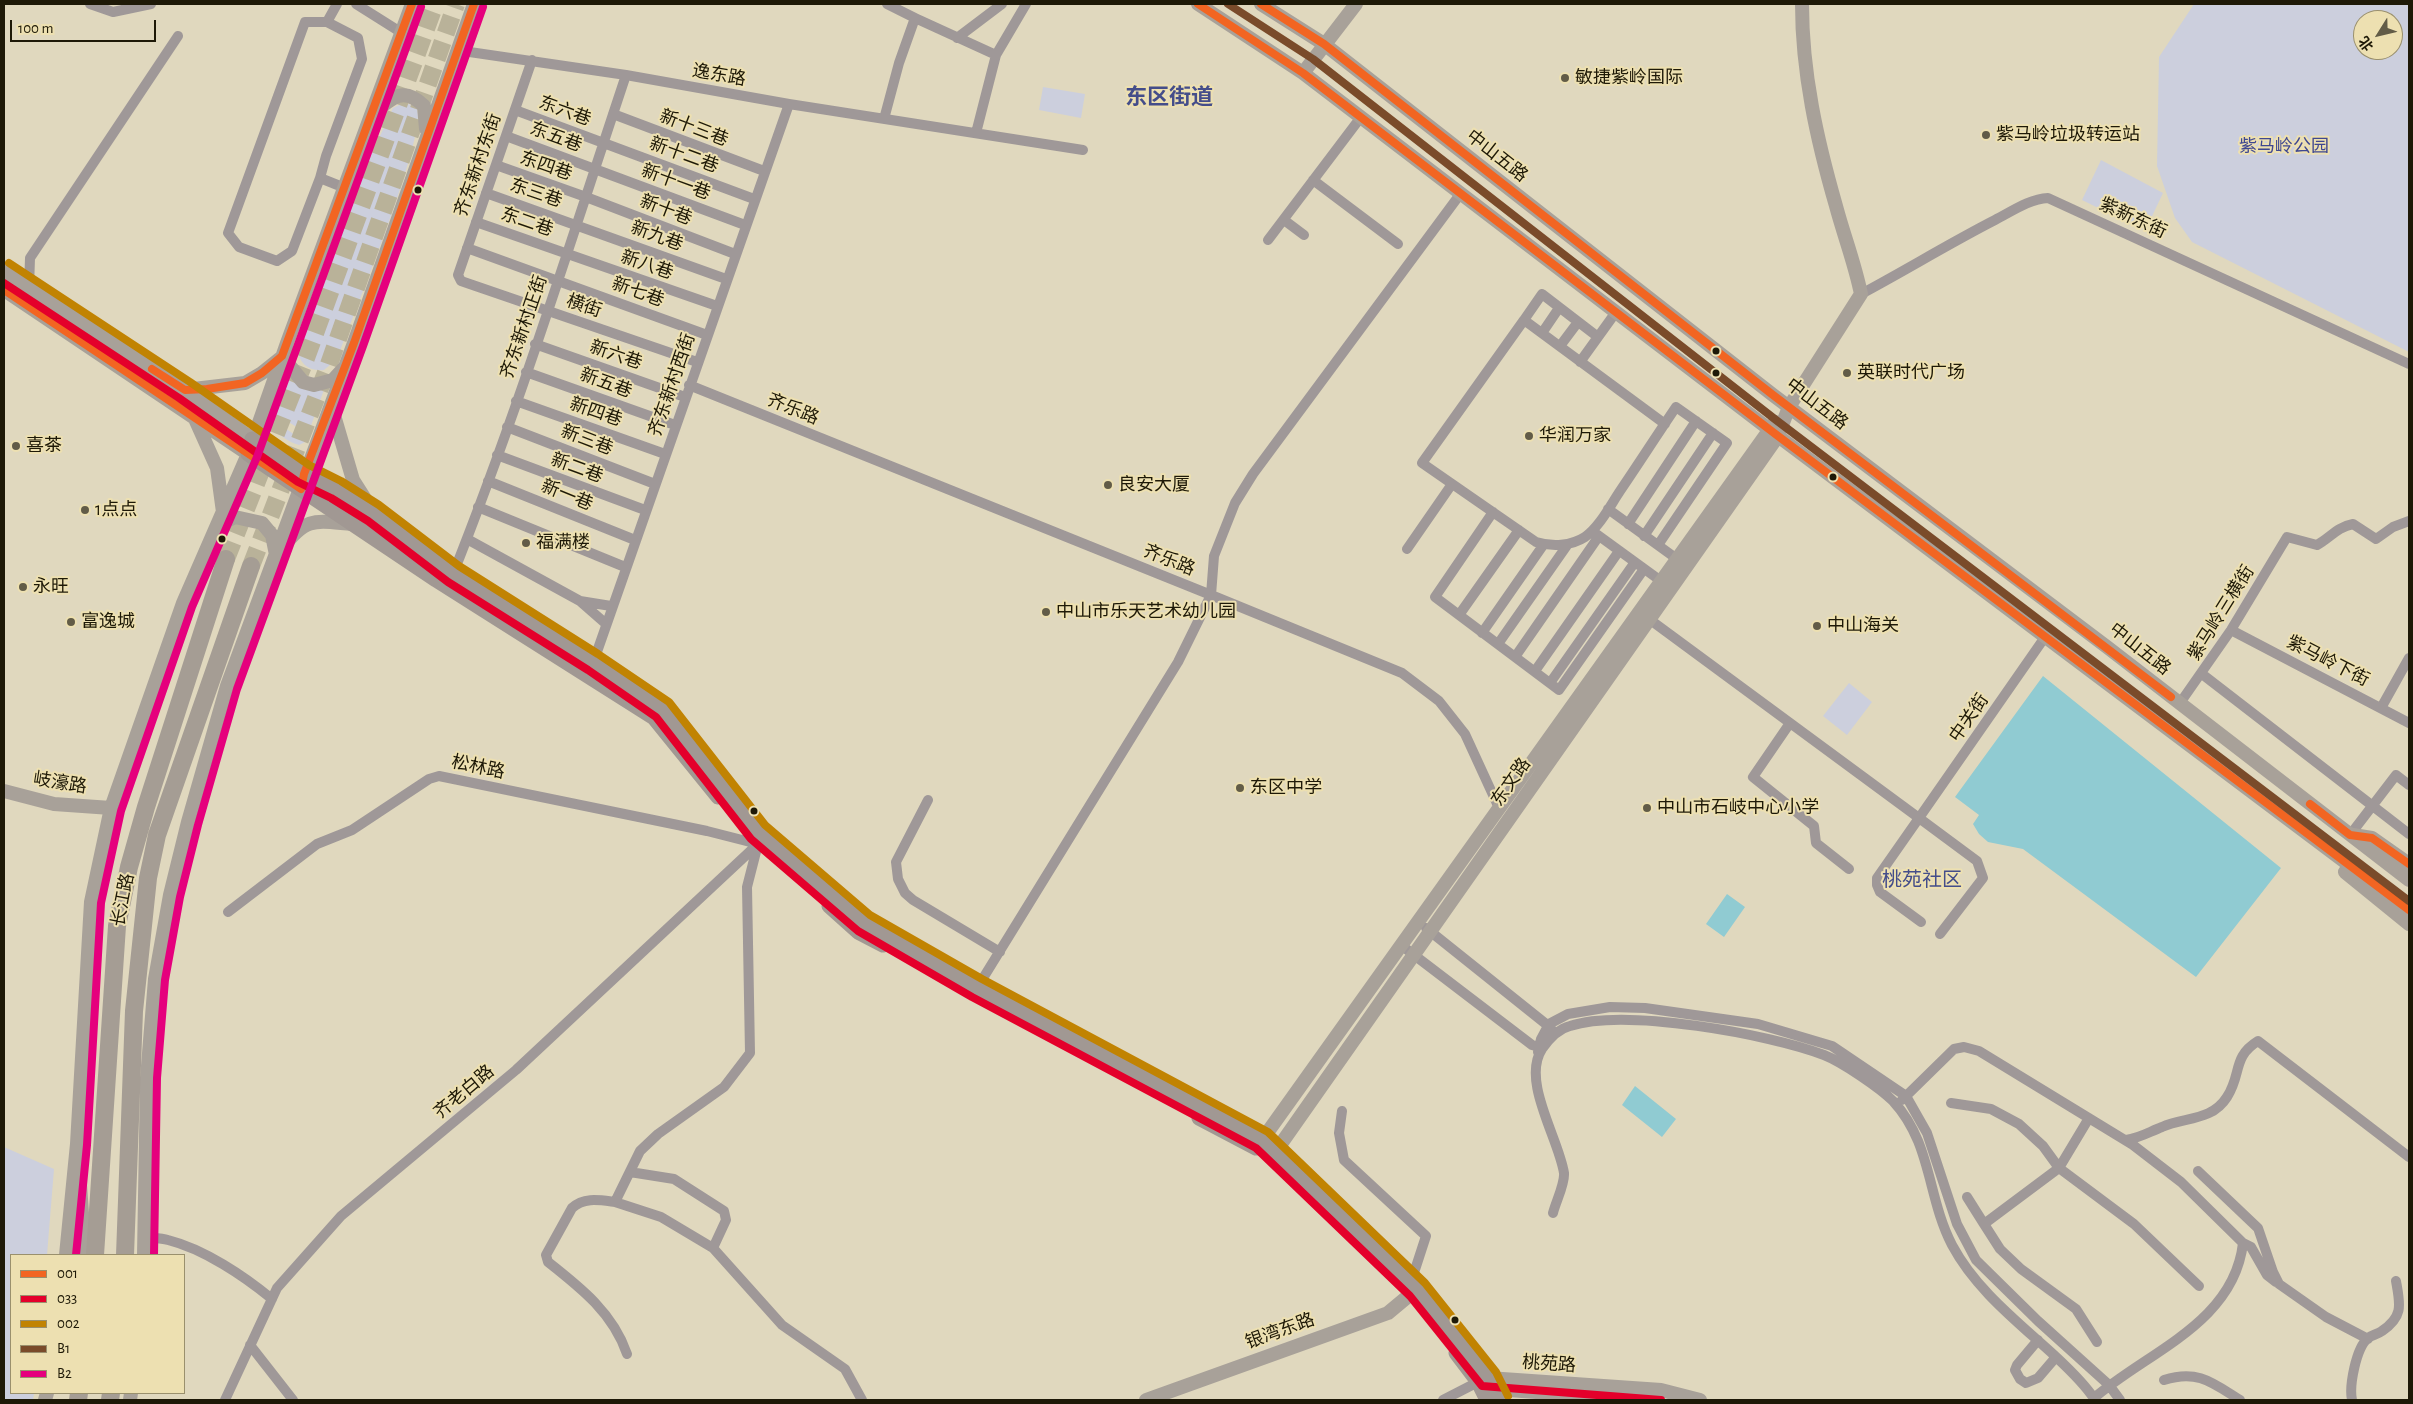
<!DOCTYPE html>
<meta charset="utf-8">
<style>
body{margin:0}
#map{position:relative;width:2413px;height:1404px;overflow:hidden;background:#e0d8be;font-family:"Alegreya Sans","Noto Sans SC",sans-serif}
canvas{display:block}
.frame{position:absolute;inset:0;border:5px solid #1e1907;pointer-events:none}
.legend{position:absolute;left:10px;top:1254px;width:175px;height:140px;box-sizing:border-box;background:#ede0b1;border:1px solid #9a906d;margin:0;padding:6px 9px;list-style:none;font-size:15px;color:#1e1907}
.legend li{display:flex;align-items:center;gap:10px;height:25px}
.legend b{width:25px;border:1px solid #9a906d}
.north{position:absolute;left:2353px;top:10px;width:50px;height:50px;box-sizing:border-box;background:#ede0b1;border:1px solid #9a906d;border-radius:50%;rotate:234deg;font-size:14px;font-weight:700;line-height:20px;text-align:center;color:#1e1907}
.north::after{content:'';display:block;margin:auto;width:18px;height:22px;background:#625c47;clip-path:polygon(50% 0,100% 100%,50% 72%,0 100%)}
.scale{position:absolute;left:10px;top:20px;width:146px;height:22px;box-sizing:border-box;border:2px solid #1e1907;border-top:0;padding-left:6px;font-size:15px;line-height:18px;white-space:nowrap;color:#1e1907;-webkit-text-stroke:4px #ede0b1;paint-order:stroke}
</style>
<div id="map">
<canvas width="2413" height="1404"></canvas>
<div class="frame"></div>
<ul class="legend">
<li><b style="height:6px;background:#f26522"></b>001</li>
<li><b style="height:6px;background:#e4002b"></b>033</li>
<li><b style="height:6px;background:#c18302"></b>002</li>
<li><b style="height:6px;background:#7a4b2a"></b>B1</li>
<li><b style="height:6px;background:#e5007d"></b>B2</li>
</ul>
<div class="north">北</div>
<div class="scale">100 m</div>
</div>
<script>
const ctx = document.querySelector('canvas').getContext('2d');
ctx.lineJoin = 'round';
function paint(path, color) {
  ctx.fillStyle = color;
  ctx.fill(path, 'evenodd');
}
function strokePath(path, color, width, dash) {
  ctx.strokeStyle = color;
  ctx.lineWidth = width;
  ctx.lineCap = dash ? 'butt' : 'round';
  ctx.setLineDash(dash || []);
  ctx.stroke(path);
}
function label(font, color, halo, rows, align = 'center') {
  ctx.font = font + ' "Alegreya Sans","Noto Sans SC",sans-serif';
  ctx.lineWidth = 4;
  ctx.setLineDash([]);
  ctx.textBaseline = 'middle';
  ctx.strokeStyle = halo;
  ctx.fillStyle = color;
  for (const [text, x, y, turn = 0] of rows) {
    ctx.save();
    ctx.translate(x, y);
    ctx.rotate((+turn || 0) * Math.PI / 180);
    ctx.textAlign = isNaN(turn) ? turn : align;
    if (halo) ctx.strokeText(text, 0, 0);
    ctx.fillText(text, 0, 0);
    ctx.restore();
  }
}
paint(new Path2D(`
 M2194,4H2409V352L2192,242L2175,218L2157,166L2159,57ZM2363,20H2393V50H2363Z
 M1043,87L1085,94L1081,118L1039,110Z
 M405,102L417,109C427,136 351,321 337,359L324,370C303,372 294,356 300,338L363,172L393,108Z
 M2101,160L2163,193L2145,231L2082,200Z
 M288,370L325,387L308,434L274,413Z
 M272,419L305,442L299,445C288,442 270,431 272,419Z
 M1849,683L1872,702L1847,735L1823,716Z
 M4,1147L54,1169L47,1255H11V1393H34L33,1400H4Z`), '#cccfdd');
paint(new Path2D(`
 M2043,676L2281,868L2196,977L2023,849L1988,842L1979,834L1973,824L1979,815L1955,797Z
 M1727,894L1745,907L1724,937L1706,924Z
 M1635,1086L1676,1119L1662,1137L1622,1105Z`), '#90cbd2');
strokePath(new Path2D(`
 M226,559L306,358L435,4
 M251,566L327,370L456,4`), '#b9b299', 18, [18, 9]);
strokePath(new Path2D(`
 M90,4L113,12L151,4
 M356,4L402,33
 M887,4L915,18
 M327,22L337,4
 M957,38L1002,4
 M456,50L626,75L789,104L1083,150
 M532,60L458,275L461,281L697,362
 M515,110L754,199
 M613,114L764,171
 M884,119L899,63L915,18L996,55
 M976,133L996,55L1026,4
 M506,136L745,225
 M496,165L586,197L735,254
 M320,178L326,156L362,59L358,38L327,22H305L228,233L239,247L277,261L292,251L320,178L345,188
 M1313,180L1398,244
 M486,193L726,279
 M1461,193L1253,474L1235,503L1214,556L1211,595L1402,673L1439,701L1465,734L1499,808
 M1284,220L1304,235
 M476,222L717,306
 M1268,240L1361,117
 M467,248L707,335
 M29,288L30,258L178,36
 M1861,294C1906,270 1950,243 1995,220C2011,212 2029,199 2048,198L2409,364
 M1524,320L1542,294L1598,337
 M1542,333L1559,308
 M535,344L685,397
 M1560,346L1578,322
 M1580,362L1616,312
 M526,372L675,425
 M689,385L1211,595L1178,662L977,988
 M516,401L665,454
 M507,427L655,484
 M497,455L645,510
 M488,481L635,540
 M478,507L625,567
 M1608,509L1677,559
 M1493,512L1435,597L1559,690L1644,569
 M1628,524L1696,421
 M1595,533L1661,581
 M1644,536L1713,433
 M467,539L580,601L611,606
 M1658,545L1727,443L1676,407C1657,435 1639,463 1620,491C1610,506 1600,526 1585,537C1571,546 1552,547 1536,542L1422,463L1524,320L1665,424
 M1407,549L1452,484
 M451,579C517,414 570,243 626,75
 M581,602L605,623
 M1459,615L1519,530
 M1649,619L1919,818L1877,878V885L1880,892L1921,922
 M2231,630L2409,723
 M1482,633L1544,544
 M1498,644L1568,544
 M1515,657L1599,536
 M592,666L789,104
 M1535,671L1619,551
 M2202,674L2409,834
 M1550,683L1635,562
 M2180,703L2231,630L2287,537L2317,545C2330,538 2337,527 2353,524L2376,539L2393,527L2409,521
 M2381,708L2409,658
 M1790,723L1753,777L1814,826L1816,843L1849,869
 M928,800L896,862L898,879L905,893L913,900L1000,952
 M2350,835L2396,775L2409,785
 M228,912L317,844L352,830L429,779L439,776L707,831L758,844L747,887L750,1053L724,1087L658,1134L640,1151L615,1202C599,1200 584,1197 572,1208L546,1255L548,1262C581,1288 613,1313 627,1354
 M1426,928L1551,1028
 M1940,934L1983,878L1977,861L1919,818L2045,637
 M1401,945L1532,1045L1539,1047L1545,1044
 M1538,1052L1541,1039L1549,1024L1568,1014L1610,1007L1645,1008L1758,1024L1832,1046L1906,1096L1927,1133L1957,1224L1976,1260L2038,1321L2109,1385L2120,1400
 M1902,1100L1954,1049L1964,1047L1979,1051L2133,1145L2181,1182L2243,1243C2234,1323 2147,1352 2094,1398
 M1951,1103L1991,1109L2019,1124L2043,1146L2059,1168L2134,1224L2199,1286
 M1342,1111L1339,1133L1344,1160L1426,1236L1411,1282
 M2089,1118L2059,1168L1984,1224L2000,1249L2021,1269L2076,1309L2097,1342
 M2126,1140C2140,1138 2149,1132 2162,1127C2185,1117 2212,1121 2227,1097C2242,1074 2232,1057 2258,1041L2409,1157
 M2198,1171L2258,1228L2273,1272L2279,1284L2326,1317L2368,1339
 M630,1172L674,1179L724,1211L726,1220L713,1248
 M1967,1197L1984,1224
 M615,1202L661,1217L713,1248L782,1325L845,1369L862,1400
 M1553,1213C1556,1201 1565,1184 1564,1173C1559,1139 1521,1081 1542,1049C1549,1039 1558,1029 1570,1026C1625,1008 1769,1034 1824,1055C1842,1062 1880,1088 1893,1101C1932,1143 1927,1197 1952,1245C1976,1290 2018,1322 2055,1356C2069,1369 2085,1384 2095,1400
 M145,1237C153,1238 161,1238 168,1240C204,1249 244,1276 272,1299
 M2243,1243L2251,1247L2267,1275L2276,1282
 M2038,1340L2017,1365L2015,1370L2020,1379L2026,1383L2038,1378L2056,1357
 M250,1345L293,1400
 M2164,1380C2198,1369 2213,1383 2240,1400
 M225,1400L277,1288L341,1216L516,1070L758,844
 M1443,1400L1478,1382
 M2352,1400C2349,1386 2356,1348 2368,1338C2372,1335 2378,1334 2382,1331C2404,1316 2400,1304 2396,1281`), '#9f9898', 10);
strokePath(new Path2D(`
 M1198,4L1303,73L1778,436L2409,910
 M1261,4L1324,44L1773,395L2107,647L2409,880
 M1303,73L1356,4
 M373,114C392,97 404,86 424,106L426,129
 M4,271L185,390L252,439
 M4,290L248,454
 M287,348L289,365L303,382L314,385L333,380L344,368
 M185,390L245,383L262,373L282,357
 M331,405L353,480L374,513
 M195,419L217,468L223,512
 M217,525L235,517L262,523L272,535L276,555
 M283,547C307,516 316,521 352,524
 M4,791L54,804L111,808
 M2353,835L2372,838L2409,864
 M2345,872L2409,924
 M1262,1140L1775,422
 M1276,1151L1778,436L1789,407L1861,294C1855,264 1844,236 1836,206C1817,140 1802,73 1802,4
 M80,1185L85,1255
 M66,1255L77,1144L91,902L111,808L183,603L248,454L287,343L412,4
 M144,1255L147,1078L155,979L170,895L188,822L227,686L354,343L474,4
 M1481,1381L1488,1378L1661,1390L1700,1400
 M1485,1386L1494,1389L1649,1400
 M45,1400L47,1393
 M130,1400L131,1393
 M1146,1400L1388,1313L1412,1293L1411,1282`), '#a8a199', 14);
strokePath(new Path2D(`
 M252,439L304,474L336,489L374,513L453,574L593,662L663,710L758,832L864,923L977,988L1262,1140L1417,1289L1488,1378L1499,1400
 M248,454L436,580L654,718L718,797
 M829,906L858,932L883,945
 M1199,1118L1256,1148
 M1456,1353L1478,1382L1487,1400`), '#a19893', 15);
strokePath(new Path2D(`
 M95,1255L117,926L129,867L146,807L226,559
 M125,1255L134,1011L148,878L157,835L251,566
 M78,1400L79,1393
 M110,1400L111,1393`), '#a59d94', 18);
strokePath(new Path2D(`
 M1198,4L1303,73L1778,436L2409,910
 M1261,4L1324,44L1773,395L2171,697
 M4,290L301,489L304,474L354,343L474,4
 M152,369L185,390L207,389L245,383L262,373L282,356L412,4
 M2310,804L2350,835L2372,838L2409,864`), '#f26522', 8);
strokePath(new Path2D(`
 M4,283L179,398L298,482L331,498L368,521L448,582L588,670L656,717L751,839L858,931L972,997L1256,1148L1410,1296L1482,1386L1661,1400`), '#e4002b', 8);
strokePath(new Path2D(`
 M9,263L190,382L309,465L341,481L379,505L459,566L598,654L669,702L765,825L870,915L982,979L1268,1132L1425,1283L1496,1372L1508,1396`), '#c18302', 8);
strokePath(new Path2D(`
 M1228,4L1313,59L1776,420L2409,901`), '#7a4b2a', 8);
strokePath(new Path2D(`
 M76,1255L87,1145L101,903L121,811L192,607L257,457L421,7
 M154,1255L157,1078L165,980L180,897L198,825L237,689L363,346L483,7`), '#e5007d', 8);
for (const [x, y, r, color] of [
 [1565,78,5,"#625c47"],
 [1986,135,5,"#625c47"],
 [418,190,4.5,"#1e1907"],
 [1716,351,4.5,"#1e1907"],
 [1716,373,4.5,"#1e1907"],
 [1847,373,5,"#625c47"],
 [1529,436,5,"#625c47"],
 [16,446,5,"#625c47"],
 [1833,477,4.5,"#1e1907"],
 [1108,485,5,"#625c47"],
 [85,510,5,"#625c47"],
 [222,539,4.5,"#1e1907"],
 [526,543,5,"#625c47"],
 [23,587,5,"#625c47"],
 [1046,612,5,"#625c47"],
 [71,622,5,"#625c47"],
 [1817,626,5,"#625c47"],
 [1240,788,5,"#625c47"],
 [1647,808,5,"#625c47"],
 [754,811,4.5,"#1e1907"],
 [1455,1320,4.5,"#1e1907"]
]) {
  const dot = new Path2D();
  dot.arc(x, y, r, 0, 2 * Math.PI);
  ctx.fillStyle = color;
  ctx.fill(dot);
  strokePath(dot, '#ede0b1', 2);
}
label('18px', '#1e1907', '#ede0b1', [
 ["逸东路",719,75,10],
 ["东六巷",565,111,20],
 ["新十三巷",694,128,21],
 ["东五巷",556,137,20],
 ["新十二巷",684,155,20],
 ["中山五路",1497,156,38],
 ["齐东新村东街",478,165,-71],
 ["东四巷",546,166,19],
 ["新十一巷",676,182,20],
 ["东三巷",536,193,19],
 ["新十巷",666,210,21],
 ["紫新东街",2133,218,25],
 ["东二巷",527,222,19],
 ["新九巷",657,236,20],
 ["新八巷",647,265,19],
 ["新七巷",638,292,20],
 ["横街",584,306,19],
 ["齐东新村正街",524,327,-71],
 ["新六巷",616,355,19],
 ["新五巷",606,383,20],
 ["齐东新村西街",672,385,-71],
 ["中山五路",1817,404,37],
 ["齐乐路",793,409,22],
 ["新四巷",596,412,19],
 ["新三巷",587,440,21],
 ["新二巷",577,468,20],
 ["新一巷",567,495,22],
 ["齐乐路",1169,560,22],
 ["紫马岭三横街",2221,613,-58],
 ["中山五路",2140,649,38],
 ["紫马岭下街",2328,661,27],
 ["中关街",1969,718,-55],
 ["松林路",478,767,12],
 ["东文路",1511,782,-55],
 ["岐濠路",60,783,9],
 ["长江路",123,900,-79],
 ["齐老白路",464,1092,-40],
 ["银湾东路",1280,1331,-20],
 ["桃苑路",1549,1364,4]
]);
label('18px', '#1e1907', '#ede0b1', [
 ["敏捷紫岭国际",1575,78],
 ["紫马岭垃圾转运站",1996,135],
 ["英联时代广场",1857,373],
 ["华润万家",1539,436],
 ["喜茶",26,446],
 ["良安大厦",1118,485],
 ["1点点",95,510],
 ["福满楼",536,543],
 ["永旺",33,587],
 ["中山市乐天艺术幼儿园",1056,612],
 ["富逸城",81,622],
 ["中山海关",1827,626],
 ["东区中学",1250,788],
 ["中山市石岐中心小学",1657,808]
], 'left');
label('18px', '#3e4791', '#ede0b1', [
 ["紫马岭公园",2284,147]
]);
label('20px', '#444d8a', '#ede0b1', [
 ["桃苑社区",1922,880]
]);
label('bold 22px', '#444d8a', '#ede0b1', [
 ["东区街道",1169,97]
]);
</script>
